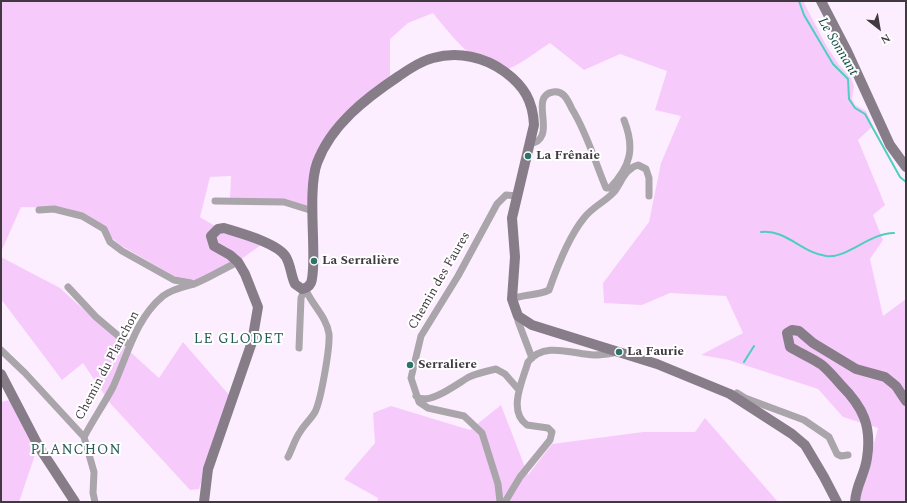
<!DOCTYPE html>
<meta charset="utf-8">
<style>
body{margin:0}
#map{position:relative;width:907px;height:503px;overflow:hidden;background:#fdeeff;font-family:Spectral,serif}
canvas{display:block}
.frame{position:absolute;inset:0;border:2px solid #403a40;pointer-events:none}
.north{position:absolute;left:859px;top:8px;width:40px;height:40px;-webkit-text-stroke:3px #fff;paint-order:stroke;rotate:149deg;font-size:11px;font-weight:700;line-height:16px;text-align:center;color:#403a40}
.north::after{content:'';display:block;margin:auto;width:14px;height:18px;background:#403a40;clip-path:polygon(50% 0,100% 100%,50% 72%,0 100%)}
</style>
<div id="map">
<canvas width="907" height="503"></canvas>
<div class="frame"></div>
<div class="north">N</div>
</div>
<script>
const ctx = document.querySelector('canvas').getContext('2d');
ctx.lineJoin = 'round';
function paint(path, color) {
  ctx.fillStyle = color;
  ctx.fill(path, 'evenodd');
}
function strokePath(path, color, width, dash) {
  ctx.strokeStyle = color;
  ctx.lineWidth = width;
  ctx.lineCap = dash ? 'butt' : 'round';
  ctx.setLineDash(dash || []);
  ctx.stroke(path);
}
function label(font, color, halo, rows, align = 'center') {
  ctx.font = font + ' Spectral,serif';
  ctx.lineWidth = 4;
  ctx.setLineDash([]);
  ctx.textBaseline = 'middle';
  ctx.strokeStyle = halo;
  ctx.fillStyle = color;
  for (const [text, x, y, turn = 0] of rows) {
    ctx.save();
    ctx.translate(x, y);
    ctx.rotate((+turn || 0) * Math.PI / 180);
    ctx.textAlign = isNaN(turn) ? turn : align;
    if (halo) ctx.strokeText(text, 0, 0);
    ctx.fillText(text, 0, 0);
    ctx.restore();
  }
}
paint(new Path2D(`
 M1,1H805L804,3L826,45L839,65L851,78L854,86L852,99L855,105L866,111L873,126L858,140L885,205L873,215L883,240L870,259L883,316L906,299V502H859L878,428L843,417L818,389L729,360L701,355L743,333L726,296L670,293L642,305L604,303L603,283L649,222L661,163L681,116L655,110L667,71L620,54L584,70L550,43C537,51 523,63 508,69C484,79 447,30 433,13L408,23L390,39V77L341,116L318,151L309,208L230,199L231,176L210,177L200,217L225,232L261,245L240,260L196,281L179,279L120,245L86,215L65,208L21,207L1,252Z
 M1,257L60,288L159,378L183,342L230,396L220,421L199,489L190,490L110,403L83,363L62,380L1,299Z
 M10,400L37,449L19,502H1V402Z
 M501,405L528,475L552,444L643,432H695L705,418L778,502H377L378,498L344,479L375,443L373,413L391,406L470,430Z`), '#f6cbfc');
strokePath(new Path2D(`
 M799,1L804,15L833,64L848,79L849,99L855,108L865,114L900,177L906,182
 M761,232C786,229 802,253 826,256C847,259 869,233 894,233
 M744,362L754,346`), '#4ecebd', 2);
strokePath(new Path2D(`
 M530,144C536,142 540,141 542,135C548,123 533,95 553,92C564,90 568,101 572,109C587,133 595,162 606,188H610C631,166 635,148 624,120
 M215,201L284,202L313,211
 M39,210L54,209L82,216L104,229L110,242L122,251L174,280L191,283
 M68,287L96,317L129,345
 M512,299C524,294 537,296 549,290C556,270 570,235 584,218C592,207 605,202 614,192C622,182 624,169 638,165L646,169L649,178V196
 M518,316V321L532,358
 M299,348L301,298L305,288
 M1,350L25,373L84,437L94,472L93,493L95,502
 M737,393L745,398L804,420L829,437L837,454L841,456L848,455
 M416,396C428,407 458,383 469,377C478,373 487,371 496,369L505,374L519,390
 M84,437C93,420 104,404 113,387C127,357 135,319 163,296C172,289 183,287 194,284C209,278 223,269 238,262
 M288,457C292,449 295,439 300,432C304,425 311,419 315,412C321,400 330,348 329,334C327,317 311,304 305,288
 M500,502L498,484L482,433L464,416L428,408L419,402L411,378L421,336L458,276L497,204L506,195L517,196
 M505,502L520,477L550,440L552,432L548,428L527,425C507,411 523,380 528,362C544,341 573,354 594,355C600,355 607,354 613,353L615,350`), '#aaa4ab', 7);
strokePath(new Path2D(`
 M821,1L847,51L890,145L906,167
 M1,374L39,447L75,502
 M204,502L208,469L252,342L258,307L245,274L238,262L230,255L214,246L211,236L218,229L224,228C240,233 278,243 286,257C291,266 291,276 295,284L302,289C313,287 312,279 313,269C315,241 308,188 317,163C331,125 366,98 399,76C409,69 421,61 433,58C458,51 485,57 505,72C524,86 533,101 534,125L512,218L515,257L512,299L518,316L532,325L657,364L730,394L792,434L805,445L824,477L837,502
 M855,502C856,485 865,474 867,458C872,426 863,407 841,385C835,378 829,371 822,365C812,358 800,353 790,347L787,333L792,330L799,331L813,343L856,369L885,377L896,386L906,401`), '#877d88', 10);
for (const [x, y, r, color] of [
 [528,156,4,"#2d736a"],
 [314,261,4,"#2d736a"],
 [619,352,4,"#2d736a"],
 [410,365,4,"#2d736a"]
]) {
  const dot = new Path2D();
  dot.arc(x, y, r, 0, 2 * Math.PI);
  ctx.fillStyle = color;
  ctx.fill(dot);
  strokePath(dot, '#fff', 1.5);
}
label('bold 13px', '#403a40', '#fff', [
 ["La Frênaie",536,156],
 ["La Serralière",322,261],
 ["La Faurie",627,352],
 ["Serraliere",418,365]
], 'left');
label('13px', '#403a40', '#fff', [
 ["Chemin des Faures",440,281,-60],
 ["Chemin du Planchon",108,366,-62]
]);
label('italic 14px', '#0d4740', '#fff', [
 ["Le Sonnant",837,47,59]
]);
ctx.letterSpacing = '1px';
label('14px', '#255c55', '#fff', [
 ["LE GLODET",239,340],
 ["PLANCHON",76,451]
]);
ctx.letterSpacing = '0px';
</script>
